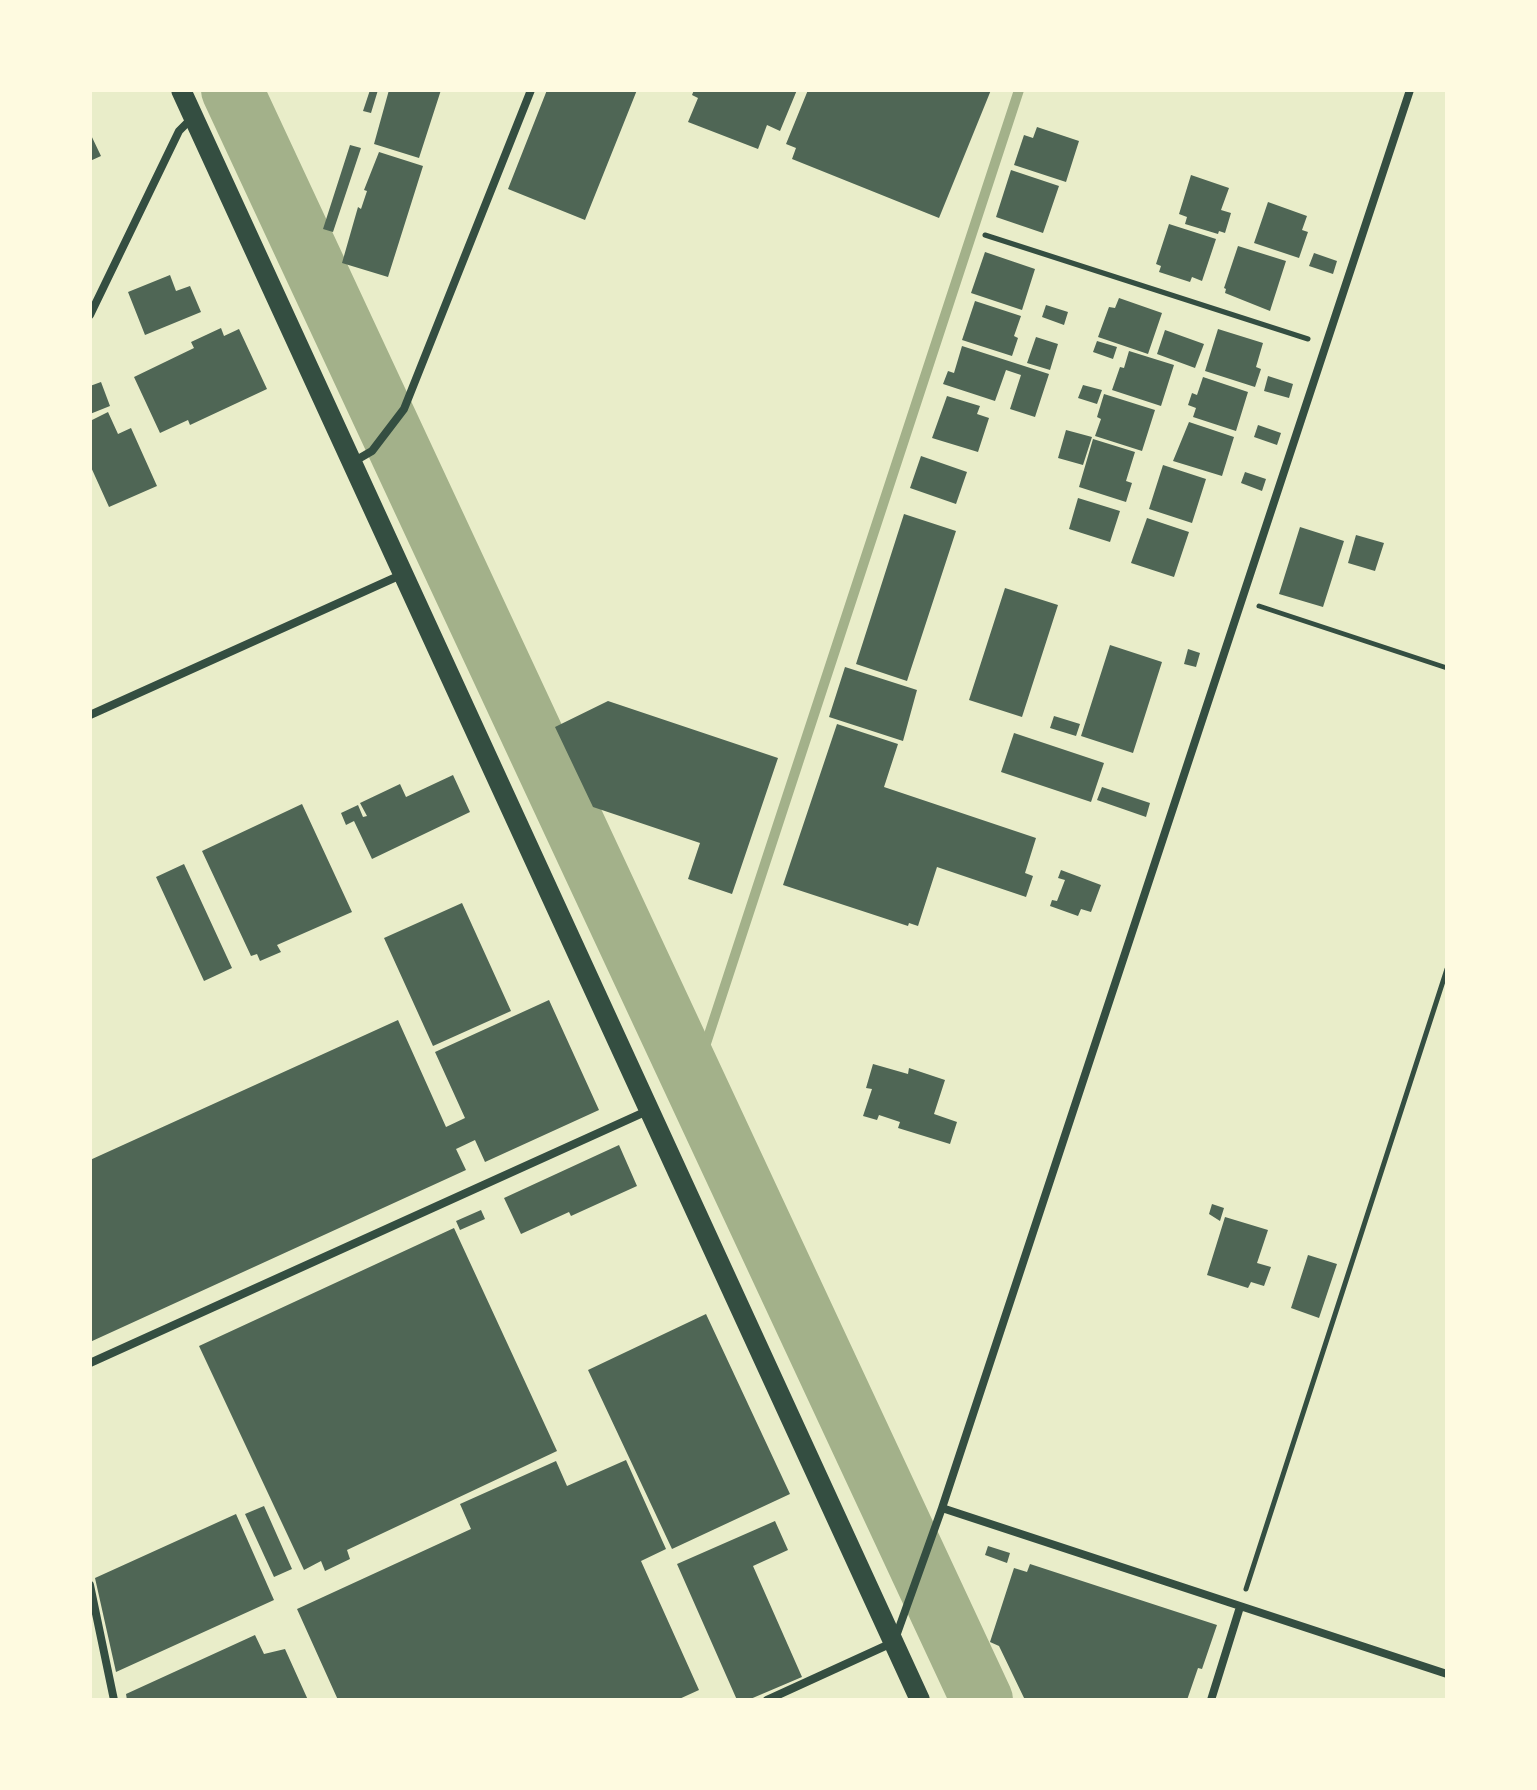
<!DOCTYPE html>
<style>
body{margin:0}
#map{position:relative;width:1537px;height:1790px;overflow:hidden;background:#e9edc9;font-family:"Zilla Slab",serif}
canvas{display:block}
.frame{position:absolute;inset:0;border:92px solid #fefae0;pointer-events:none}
</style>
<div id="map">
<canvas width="1537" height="1790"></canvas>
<div class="frame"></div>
</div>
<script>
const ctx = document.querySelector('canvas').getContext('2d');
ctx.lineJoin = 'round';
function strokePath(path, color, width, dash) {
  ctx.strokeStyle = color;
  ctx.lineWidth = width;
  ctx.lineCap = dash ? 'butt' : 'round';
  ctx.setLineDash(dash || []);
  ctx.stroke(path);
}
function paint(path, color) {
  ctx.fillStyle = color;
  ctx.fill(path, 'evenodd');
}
strokePath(new Path2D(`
 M694,1080L1019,90`), '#a3b18a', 10);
strokePath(new Path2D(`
 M232,90L982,1700`), '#a3b18a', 62);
paint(new Path2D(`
 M370,90H378L371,113L363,111Z
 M389,90H441L419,158L374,144Z
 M547,90H637L585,220L508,189Z
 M694,90H797L780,131L767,125L758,149L688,122L698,98L692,95Z
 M808,90H991L939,218L792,159L796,148L786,144Z
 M1037,127L1079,141L1066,182L1014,165L1024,135L1033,138Z
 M90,133L101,156L90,161Z
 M350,145L361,148L333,232L323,229Z
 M379,152L423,166L388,277L342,263L358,207L361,209L367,191L364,190Z
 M1011,170L1059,186L1043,233L996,217Z
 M1191,175L1229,188L1221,210L1231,213L1225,233L1219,231L1218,234L1185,224L1187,217L1179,214Z
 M1268,202L1307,216L1302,230L1308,232L1299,258L1254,243Z
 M1169,224L1216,239L1202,281L1192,277L1190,282L1159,272L1161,266L1156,264Z
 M1238,246L1286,261L1270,311L1225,293L1226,289L1224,288Z
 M985,252L1035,269L1022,310L971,293Z
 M1314,253L1337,261L1333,274L1309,266Z
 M170,275L176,291L190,286L201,312L145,335L128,292Z
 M1119,298L1162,313L1148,354L1098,337L1109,307L1115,308Z
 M975,301L1021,316L1014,336L1018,338L1012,356L962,340Z
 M1046,305L1068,312L1064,325L1042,317Z
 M221,328L224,336L239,329L267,389L190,425L188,420L160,433L134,377L194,348L191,342Z
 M1218,329L1263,343L1256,367L1261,369L1255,387L1205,371Z
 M1165,330L1204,344L1195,368L1157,354Z
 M1036,337L1058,344L1050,370L1027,363Z
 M1097,341L1117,347L1113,359L1093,352Z
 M962,346L1049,374L1035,417L1010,409L1021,375L1006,370L995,401L943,384L948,371L954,373Z
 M1129,351L1174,365L1161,406L1112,390L1120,367L1124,368Z
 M1268,376L1293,384L1289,398L1264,391Z
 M1203,377L1248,392L1236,431L1193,417L1196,408L1188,405L1192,393L1197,395Z
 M101,382L110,406L90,414V386Z
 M1083,385L1102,390L1097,404L1078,398Z
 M1104,394L1155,410L1142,451L1095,436L1101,419L1097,417Z
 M947,396L980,406L977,414L989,418L978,452L932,438Z
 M108,412L118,434L131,428L157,486L109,507L90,465V421Z
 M1189,422L1234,437L1222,476L1173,461Z
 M1258,425L1281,433L1277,445L1254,437Z
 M1066,430L1092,437L1083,465L1058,458Z
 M1093,439L1135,452L1126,481L1132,483L1126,502L1079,487Z
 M921,456L967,472L956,504L910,488Z
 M1163,465L1206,479L1192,523L1149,509Z
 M1245,472L1266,479L1262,491L1241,483Z
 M1078,498L1120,511L1110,542L1069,529Z
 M904,514L956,531L907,681L856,664Z
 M1147,518L1189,532L1174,577L1131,563Z
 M1300,527L1344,541L1323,607L1279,594Z
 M1356,535L1384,543L1375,571L1348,563Z
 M1005,588L1058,605L1022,717L969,700Z
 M1110,645L1162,662L1133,753L1081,736Z
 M1188,649L1200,653L1196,667L1184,664Z
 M845,667L917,690L903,741L829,717Z
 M608,701L778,758L732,894L688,879L700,843L593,807L555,727Z
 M1054,716L1080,724L1076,736L1050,728Z
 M837,724L898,744L884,787L1036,838L1025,873L1033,876L1026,897L937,867L918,926L909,923L908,926L783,885Z
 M1014,733L1104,763L1091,802L1001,772Z
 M453,775L470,812L372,859L354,821L346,825L341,813L358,805L363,817L367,816L360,803L400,784L406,797Z
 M1102,787L1150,803L1146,817L1097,800Z
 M302,804L352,912L277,945L281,952L260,961L257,954L251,956L202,851Z
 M184,864L232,968L204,981L156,877Z
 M1061,870L1101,885L1091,912L1081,909L1078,916L1050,906L1052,900L1057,901L1065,880L1058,878Z
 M462,903L511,1011L433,1046L384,938Z
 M549,1000L599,1110L485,1162L475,1140L456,1149L466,1170L90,1342V1160L398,1020L446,1127L465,1118L435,1052Z
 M873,1064L908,1074L909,1068L945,1080L934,1114L957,1122L950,1144L898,1128L900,1122L879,1115L877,1120L863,1116L872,1089L866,1088Z
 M619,1145L637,1186L571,1216L569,1212L521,1234L504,1198Z
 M1212,1204L1224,1208L1220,1221L1209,1214Z
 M481,1210L485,1219L460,1230L456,1221Z
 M1225,1217L1268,1230L1257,1263L1271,1267L1264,1286L1251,1282L1248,1288L1207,1275Z
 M454,1228L557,1451L347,1550L350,1559L325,1571L321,1561L304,1570L199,1346Z
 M1308,1255L1337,1264L1319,1318L1291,1308Z
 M706,1314L790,1494L672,1549L588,1370Z
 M626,1460L666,1549L641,1561L699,1690L677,1700H338L297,1609L471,1529L460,1504L556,1461L567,1486Z
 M264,1506L292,1569L274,1577L245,1514Z
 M236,1514L274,1600L116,1672L95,1578Z
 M775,1521L788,1550L753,1566L802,1677L748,1700H737L677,1564Z
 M988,1546L1010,1553L1007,1563L985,1555Z
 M1030,1564L1217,1625L1202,1669L1198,1668L1187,1700H1025L999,1646L990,1642L1014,1568L1027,1572Z
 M255,1635L264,1654L285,1649L308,1700H127L126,1694Z`), '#4f6655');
strokePath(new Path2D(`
 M985,235L1308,339
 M1259,606L1447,668
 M1246,1589L1447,969`), '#344e41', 5);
strokePath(new Path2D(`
 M90,315L179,131L192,118
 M353,462L372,451L404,409L531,90
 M90,715L403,574
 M90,1363L647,1111
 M942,1508L1447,1674
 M90,1585L114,1700
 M767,1700L894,1642L942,1508L1410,90
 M1211,1700L1240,1607`), '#344e41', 8);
strokePath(new Path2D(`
 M181,90L920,1700`), '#344e41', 20);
</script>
